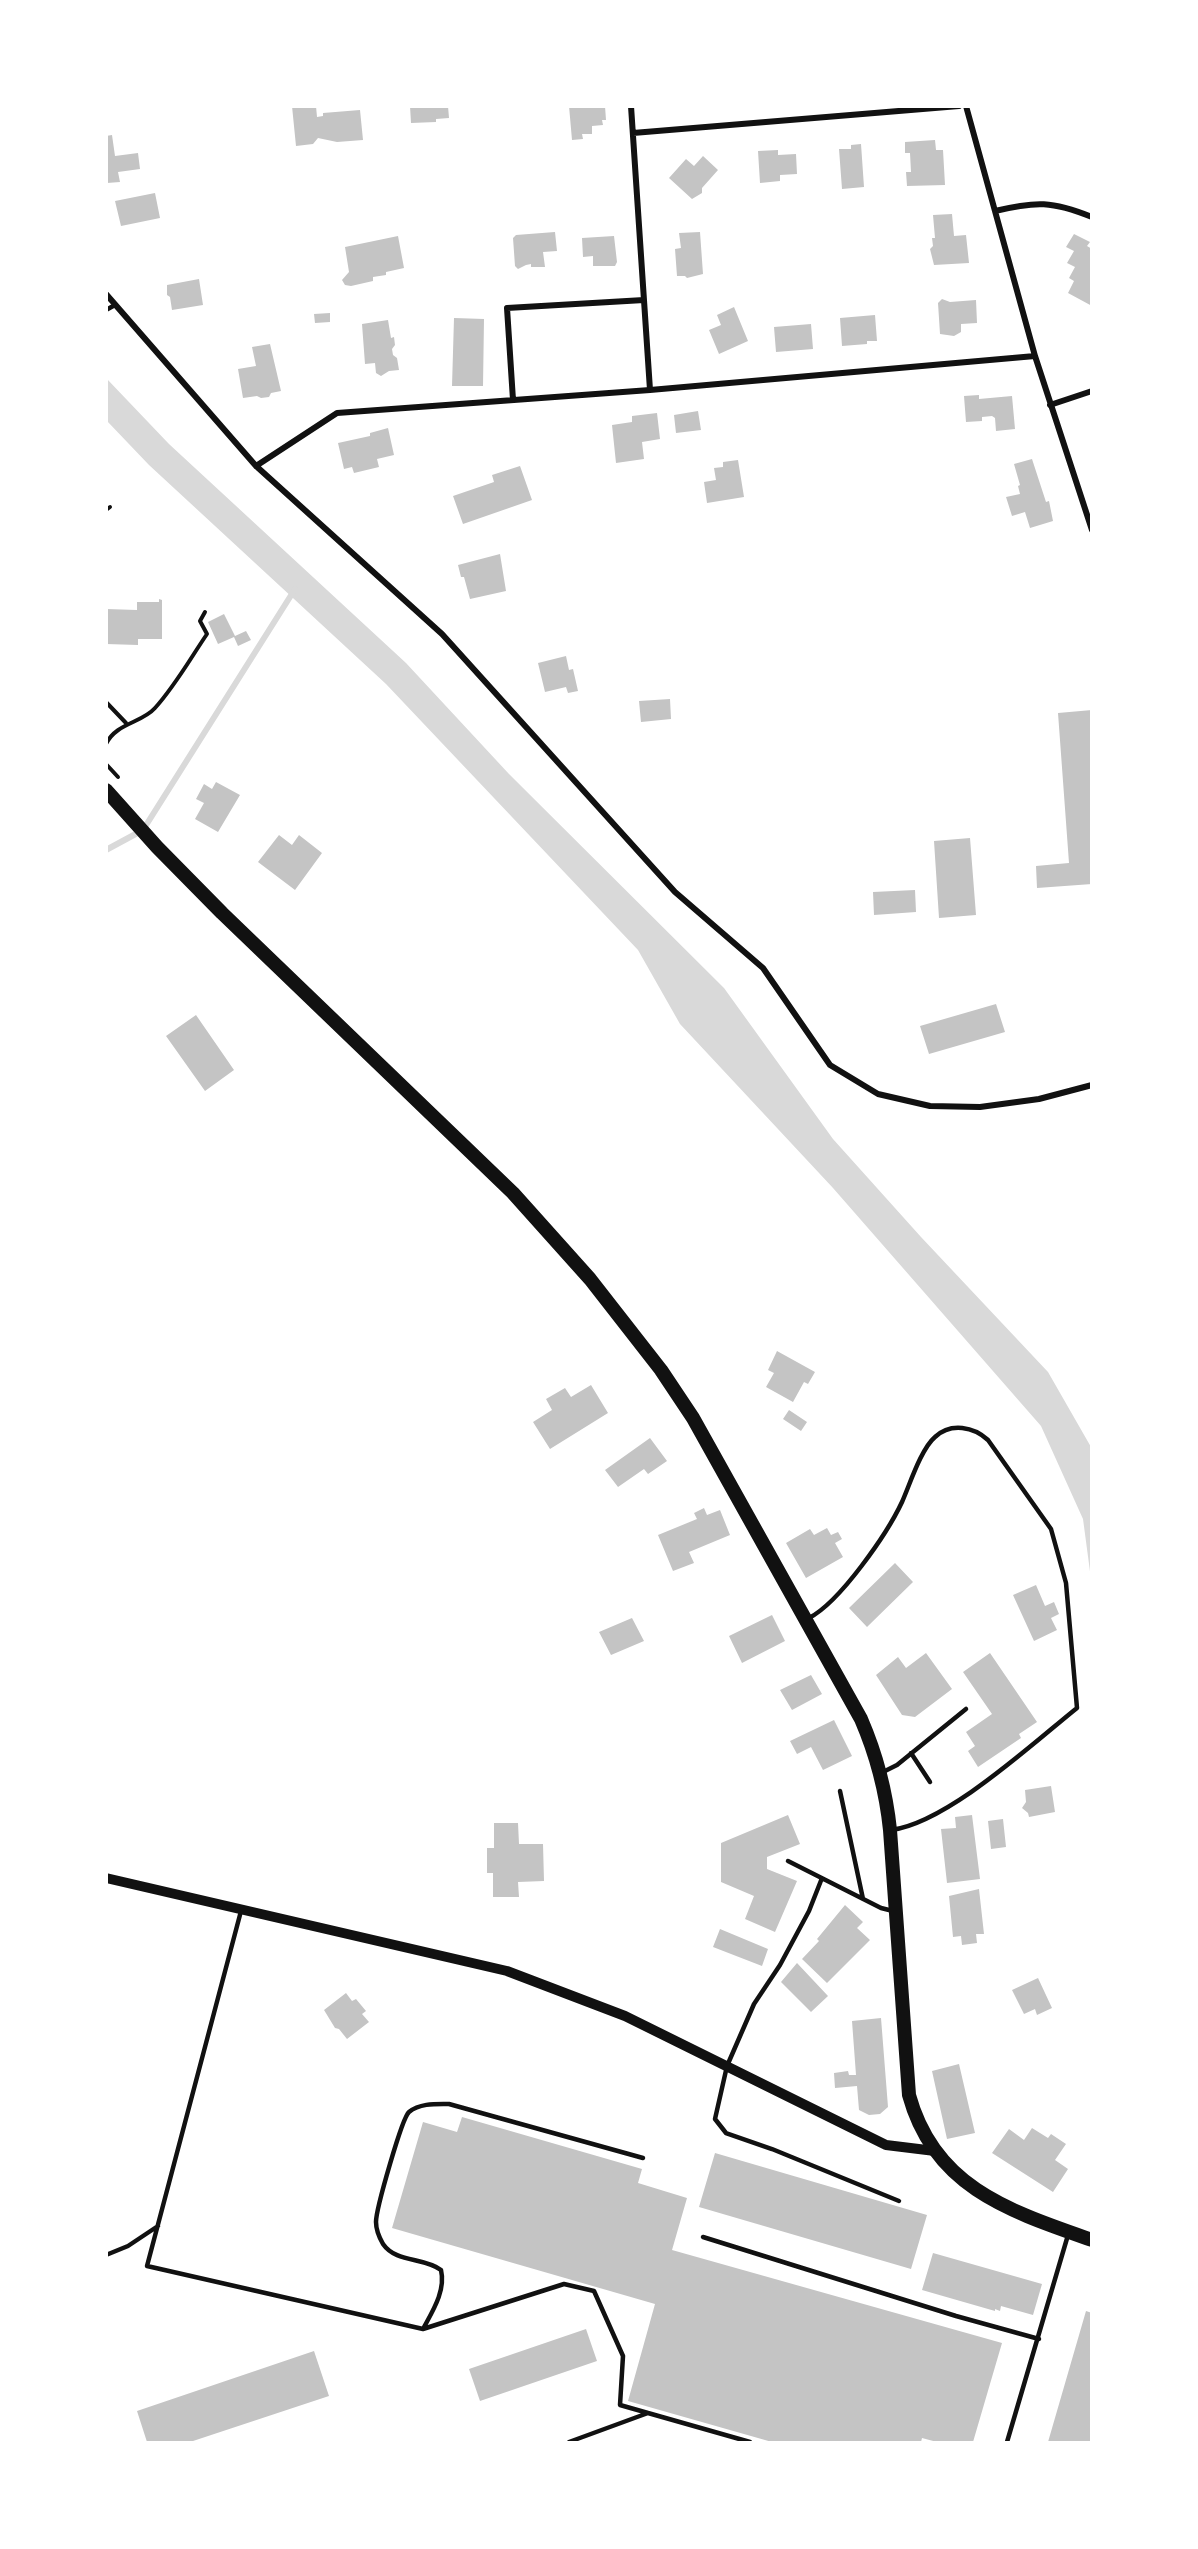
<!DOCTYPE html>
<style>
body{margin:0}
#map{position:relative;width:1198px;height:2549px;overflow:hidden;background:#fff;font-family:Arial,sans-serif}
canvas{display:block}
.frame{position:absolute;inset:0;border:108px solid #fff;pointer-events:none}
</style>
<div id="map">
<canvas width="1198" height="2549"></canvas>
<div class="frame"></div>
</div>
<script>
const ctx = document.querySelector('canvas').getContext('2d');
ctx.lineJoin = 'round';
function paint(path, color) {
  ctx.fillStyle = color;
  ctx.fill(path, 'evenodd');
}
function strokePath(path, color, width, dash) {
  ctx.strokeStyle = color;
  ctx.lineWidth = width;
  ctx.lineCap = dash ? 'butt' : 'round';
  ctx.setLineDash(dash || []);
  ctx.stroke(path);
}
paint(new Path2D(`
 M107,379L169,444L406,663L509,774L724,988L833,1139L921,1237L1048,1372L1091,1447V1579L1083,1519L1041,1426L833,1188L680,1024L638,950L386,684L149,465L107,421Z`), '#d9d9d9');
strokePath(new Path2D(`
 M106,850L143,830L295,589`), '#d9d9d9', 6);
paint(new Path2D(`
 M292,106H316L317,117L323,116V113L360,110L363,140L337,142L318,138L313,144L296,146Z
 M410,106H448L449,118L436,119V122L411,123Z
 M569,106H605L606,120H602L603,125L592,126V134H582L583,139L572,140Z
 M112,135L115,156L138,153L140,169L118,172L120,182L107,183L106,136Z
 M935,140L936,150H943L945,185L907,186L906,172H911L910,153H905V142Z
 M861,144L864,187L842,189L839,149H851V145Z
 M778,150V155L796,154L797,174L780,175V181L760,183L758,151Z
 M703,156L718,170L702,188V193L692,199L669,178L686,159L694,166Z
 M155,193L160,218L121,226L115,201Z
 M952,214L954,236L966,235L969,263L934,265L930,249L933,246L932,238H935L933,215Z
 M555,232L557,251L543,252L545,267H531V264L526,265L518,269L515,266L513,238L516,235Z
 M700,232L703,274L687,278L685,276H677L675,249L681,248L679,233Z
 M1074,234L1090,242L1087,246L1092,249V306L1068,293L1074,281L1069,278L1075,267L1067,263L1074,251L1066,247Z
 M398,236L404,268L386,272V275L373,277V281L351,286L345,285L342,280L349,272L345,247Z
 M614,236L617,262L615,266H593V256L583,257L582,238Z
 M199,279L203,305L172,310L170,297L167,295V285Z
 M942,299L950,302L976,300L977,323L961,324V332L954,336L940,334L938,303Z
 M734,307L748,341L719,354L709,330L721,325L717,315Z
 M330,313V322L315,323L314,314Z
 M875,315L877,341H867V344L842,346L840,318Z
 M454,318L484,319L483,386H452Z
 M388,320L391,338L394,337L395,345L392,349L393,355L397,358L399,370L389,371L381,376L376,373L375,363L365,364L362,324Z
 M811,324L813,349L776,352L774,327Z
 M270,344L281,391L271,393L269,397L261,398L257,396L243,398L238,369L256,366L252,347Z
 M979,395V399L1012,396L1015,429L996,431L995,418L992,416L982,417V421L966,422L964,396Z
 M698,411L701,430L676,433L674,415Z
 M657,413L660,439L642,442L644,459L616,463L612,425L632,422V416Z
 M388,428L394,455L377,459L379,467L354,473L352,467L344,469L338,443L370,436V433Z
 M1032,459L1046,502L1049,501L1053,521L1030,528L1025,512L1012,516L1006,497L1020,494L1018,486L1020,485L1014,464Z
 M738,460L744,497L707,503L704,482L716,480L714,468L723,467V462Z
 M520,466L532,500L463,524L453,496L494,482L492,475Z
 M500,554L506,591L470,599L464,577H461L458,565Z
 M159,599L162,600V639H138V645L106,644V609L137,610V602H159Z
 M224,614L235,636L246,631L251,640L238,646L234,637L218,644L208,622Z
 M566,656L569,670L573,669L578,691L568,693L566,687L545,692L538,663Z
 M670,699L671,719L641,722L639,701Z
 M1092,710V884L1037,888L1036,866L1069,863L1058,713Z
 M216,782L240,795L218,832L195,819L204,803L196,799L204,784L212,789Z
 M279,835L292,845L299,835L322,853L295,890L258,862Z
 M970,838L976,915L939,918L934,841Z
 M915,890L916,912L874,915L873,892Z
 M996,1004L1005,1032L929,1054L920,1026Z
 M196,1015L234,1070L205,1091L166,1036Z
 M777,1351L815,1372L808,1384L804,1382L793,1402L766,1387L774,1373L768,1370Z
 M591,1385L608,1413L550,1449L533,1422L552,1410L546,1399L565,1388L571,1397Z
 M789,1410L807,1422L801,1431L783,1419Z
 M650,1438L667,1461L648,1474L644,1469L618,1487L605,1470Z
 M704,1508L707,1515L720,1510L730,1535L689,1552L694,1563L673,1571L658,1535L697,1519L694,1513Z
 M827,1528L831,1535L838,1532L842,1539L835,1543L843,1557L806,1578L786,1543L810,1529L814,1535Z
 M895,1563L913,1582L867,1627L849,1608Z
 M1036,1585L1045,1606L1054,1602L1059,1614L1051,1618L1057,1630L1034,1641L1013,1595Z
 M772,1615L785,1641L742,1663L729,1636Z
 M632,1618L644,1641L611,1655L599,1632Z
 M926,1653L952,1689L915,1717L902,1715L876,1675L898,1657L906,1668Z
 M990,1653L1037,1722L1019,1734L1021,1738L978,1767L968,1751L975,1746L966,1732L992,1714L963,1672Z
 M811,1675L822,1694L792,1710L780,1690Z
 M834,1720L852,1756L823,1770L811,1747L797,1754L790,1741Z
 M1051,1786L1055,1812L1029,1817L1028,1813L1022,1808L1026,1802L1025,1790Z
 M788,1815L800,1844L767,1857V1869L797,1881L775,1932L745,1919L754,1896L721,1882V1843Z
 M972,1815L980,1879L947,1883L941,1829L956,1828L955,1817Z
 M1003,1819L1006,1847L991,1849L988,1821Z
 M494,1823H518L519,1844H543L544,1881L518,1882L519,1897H493V1873H487V1848H494Z
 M979,1889L984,1934H976L977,1943L962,1945L961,1936L953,1937L949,1896Z
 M845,1905L863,1922L857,1928L870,1940L827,1983L802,1959L819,1941L817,1939Z
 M720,1929L768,1949L762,1966L713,1947Z
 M797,1963L828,1996L811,2012L781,1982Z
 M1038,1978L1052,2008L1037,2015L1035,2009L1024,2014L1012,1990Z
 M346,1993L352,2001L356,1999L366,2011L362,2014L369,2022L347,2039L339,2029L335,2028L324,2010Z
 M881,2018L888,2107L880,2114L869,2115L859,2110L857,2086L835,2088L834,2073L848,2071L849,2075H856L852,2021Z
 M959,2064L975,2133L947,2139L932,2071Z
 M462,2117L642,2169L638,2183L687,2198L672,2250L1002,2343L973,2442H937L922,2438L921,2442H772L628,2401L655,2304L392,2228L423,2122L457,2132Z
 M1032,2128L1048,2138L1051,2134L1066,2144L1055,2160L1068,2169L1053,2192L992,2153L1009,2129L1024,2140Z
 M715,2153L927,2215L911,2269L699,2207Z
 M933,2253L1042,2284L1033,2315L1001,2306L1000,2311L995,2309V2311L922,2290Z
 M1086,2311L1092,2313V2442H1048Z
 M586,2329L597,2361L480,2401L469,2369Z
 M314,2351L329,2396L190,2442H147L137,2411Z`), '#c4c4c4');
strokePath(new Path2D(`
 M106,510L110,507
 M106,702L126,723
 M106,744C116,723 142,723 155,708C175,686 190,659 207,634L200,621L205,612
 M106,764L118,777`), '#111', 4);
strokePath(new Path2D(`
 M106,310L115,305
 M809,1618C840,1602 887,1534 902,1502C910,1484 921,1449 935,1437C951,1422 974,1427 988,1440L1051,1529L1066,1583L1077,1708C1032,1744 947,1823 891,1830
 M911,1753L930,1782
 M881,1773L897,1765L966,1709
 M840,1791L863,1899
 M788,1861L881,1908L893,1911
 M822,1878L809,1911L780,1965L754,2004L727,2066L715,2119L726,2133L772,2149L899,2201
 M241,1911L147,2266L423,2329L564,2284L594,2291L623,2356L620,2405L648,2413
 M703,2237L956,2316L1039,2339
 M106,2255L128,2246L158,2226
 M423,2329C432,2312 446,2291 441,2270C424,2257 396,2263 383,2244C379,2237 376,2231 376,2222C376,2209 402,2118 409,2112C420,2103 436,2104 449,2104L643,2158
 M569,2442L648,2413L750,2442
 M1007,2442L1068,2235`), '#111', 4.5);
strokePath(new Path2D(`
 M631,106L650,390
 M966,106L1035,356L1092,530
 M633,133L959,106
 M995,211C1036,201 1052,201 1092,217
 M106,294L256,466L442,634L675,892L763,968L830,1065L878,1094L930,1106L980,1107L1039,1099L1092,1085
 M513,400L507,308L644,300
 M1050,405L1092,391
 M256,466L337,413L650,390L1035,356`), '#111', 6);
strokePath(new Path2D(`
 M106,1878L507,1971L625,2016L886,2145L935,2151`), '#111', 10);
strokePath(new Path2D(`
 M106,790L157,847L222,913L513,1193L590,1279L661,1370L693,1418L861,1719C877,1756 886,1791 890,1830L909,2095C934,2187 1009,2211 1092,2240`), '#111', 14);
</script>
